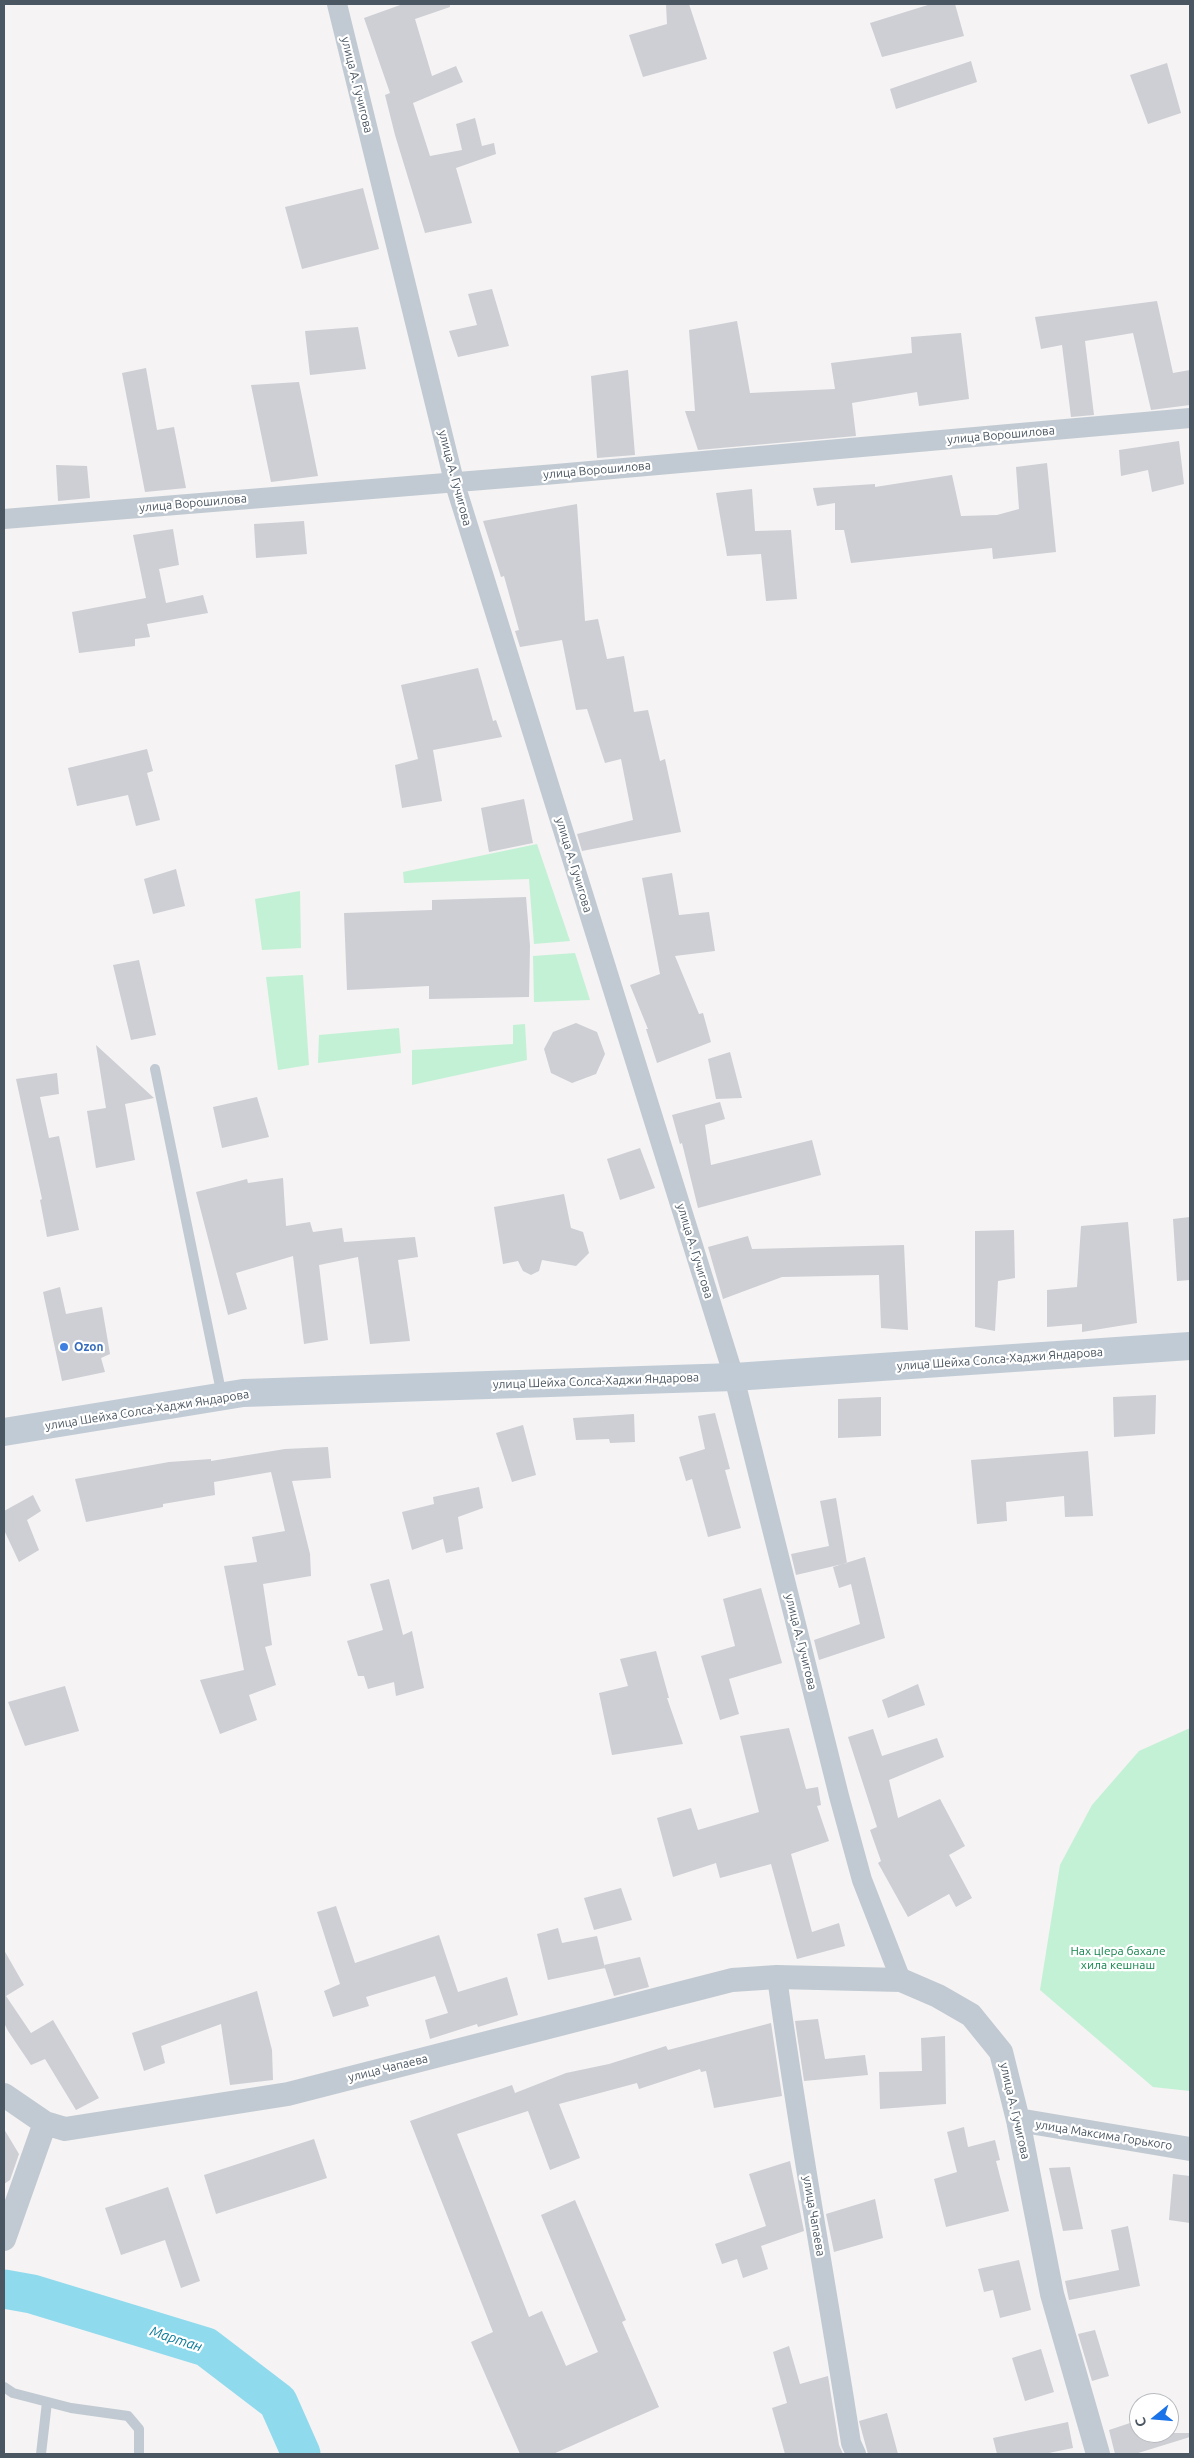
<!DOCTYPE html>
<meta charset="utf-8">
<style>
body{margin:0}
#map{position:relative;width:1194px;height:2458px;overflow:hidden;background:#f5f3f3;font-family:Ubuntu,sans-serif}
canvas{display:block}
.frame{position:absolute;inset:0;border:5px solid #4a5661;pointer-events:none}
.north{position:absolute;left:1129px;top:2393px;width:50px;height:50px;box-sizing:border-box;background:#fff;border:1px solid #b7bbc0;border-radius:50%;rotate:253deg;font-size:14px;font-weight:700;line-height:20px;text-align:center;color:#4a5661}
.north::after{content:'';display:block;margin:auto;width:18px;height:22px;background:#1a73e8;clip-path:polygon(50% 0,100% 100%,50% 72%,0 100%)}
</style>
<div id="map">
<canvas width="1194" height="2458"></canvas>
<div class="frame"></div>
<div class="north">С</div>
</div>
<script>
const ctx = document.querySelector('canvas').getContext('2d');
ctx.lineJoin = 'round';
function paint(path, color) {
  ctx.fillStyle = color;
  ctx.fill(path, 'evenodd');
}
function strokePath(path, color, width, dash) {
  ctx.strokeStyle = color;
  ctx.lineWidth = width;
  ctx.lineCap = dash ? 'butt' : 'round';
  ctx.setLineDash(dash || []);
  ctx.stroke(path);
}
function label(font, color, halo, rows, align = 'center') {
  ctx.font = font + ' Ubuntu,sans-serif';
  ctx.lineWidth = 4.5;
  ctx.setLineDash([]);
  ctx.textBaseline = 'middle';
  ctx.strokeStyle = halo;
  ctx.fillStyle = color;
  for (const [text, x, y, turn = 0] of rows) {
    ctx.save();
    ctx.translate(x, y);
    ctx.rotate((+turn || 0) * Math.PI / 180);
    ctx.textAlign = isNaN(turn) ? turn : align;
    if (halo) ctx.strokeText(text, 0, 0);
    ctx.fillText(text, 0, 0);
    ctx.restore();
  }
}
paint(new Path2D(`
 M537,844L570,941L534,944L529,879L404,883L403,872Z
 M300,891L301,948L262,950L255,899Z
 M575,953L590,1000L534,1002L533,956Z
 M303,975L309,1065L278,1070L266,977Z
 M525,1024L527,1060L412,1085V1050L513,1044V1025Z
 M399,1028L401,1053L318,1063L319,1035Z
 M1190,1728V2091L1153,2087L1040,1990L1060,1865L1092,1805L1139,1751Z`), '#c3f1d5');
strokePath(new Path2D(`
 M4,2289L32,2294L206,2347L278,2402L301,2454`), '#90daee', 39);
paint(new Path2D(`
 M403,4H450V7L415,19L432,76L456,66L463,82L413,103L430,156L462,150L456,124L475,118L482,146L494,143L496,154L456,168L472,223L425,233L395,135L385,95L390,93L364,18Z
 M666,4H689L707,59L643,77L629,35L667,24Z
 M931,4H955L964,36L882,57L870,23Z
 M971,61L977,82L896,109L890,89Z
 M1167,63L1181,113L1148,124L1130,75Z
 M363,188L379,249L302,269L285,207Z
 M492,289L509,346L458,357L449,331L477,325L468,294Z
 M1157,301L1173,373L1190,370V405L1151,410L1133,333L1085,341L1094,415L1071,417L1062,345L1041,349L1035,317Z
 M737,321L750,393L835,389L831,363L912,353L911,337L961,333L969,399L919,406L917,392L852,403L856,436L698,450L685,411H695L689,330Z
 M358,327L366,369L310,375L305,331Z
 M146,368L157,430L174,427L186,488L145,492L122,373Z
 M628,370L635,455L597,458L591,376Z
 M299,382L318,476L271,482L251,385Z
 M1179,441L1184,484L1152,492L1148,470L1121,476L1119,450Z
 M1047,463L1056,552L993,559L992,548L851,563L844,530H835V503L817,506L813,488L875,484V487L952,475L961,516L997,515L1019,509L1016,467Z
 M56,465L87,466L90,498L58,501Z
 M752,489L755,531L791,530L797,599L766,601L761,554L727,556L716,493Z
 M577,504L585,621L598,619L607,659L624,656L634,712L648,710L660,761L665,759L681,832L582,851L577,834L633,820L621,759L605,763L587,709L576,710L562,640L520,647L515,631L519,630L504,576L501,577L483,521Z
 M304,521L307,554L256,558L254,524Z
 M173,529L179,565L159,569L166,603L203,595L208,613L147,624L150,637L135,639V646L79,653L72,612L146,598L133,535Z
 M478,668L493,721L496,720L502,737L433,750L442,801L402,808L395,765L418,759L401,685Z
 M147,749L153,771L147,773L160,820L136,826L128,795L77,806L68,768Z
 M524,799L533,843L489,852L481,808Z
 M176,869L185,906L153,914L144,879Z
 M672,873L679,915L709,912L715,951L675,956L699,1014L703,1013L711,1042L657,1063L646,1029H648L630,985L660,974L642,878Z
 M526,897L530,946L529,997L429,999V986L347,990L344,913L432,910V900Z
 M139,960L156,1035L131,1040L113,965Z
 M576,1023L597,1032L605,1054L596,1074L572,1083L551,1073L544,1049L553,1032Z
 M96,1045L154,1098L125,1104L135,1160L96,1168L87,1111L106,1108Z
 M730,1052L742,1098L716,1099L708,1059Z
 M57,1073L59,1094L40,1097L49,1138L59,1136L79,1230L47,1237L40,1200L42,1199L16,1079Z
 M257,1097L269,1137L222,1148L213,1107Z
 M720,1102L725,1119L705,1125L711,1165L812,1140L821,1175L698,1208L682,1143L680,1144L672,1115Z
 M640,1148L655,1188L620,1200L607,1159Z
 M283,1178L286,1226L310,1222L313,1232L342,1228L344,1242L415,1237L418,1257L398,1260L410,1341L370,1344L358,1257L319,1265L328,1340L304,1344L293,1256L236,1273L247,1309L228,1315L196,1192L247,1179L248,1183Z
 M564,1194L571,1228L583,1232L589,1253L576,1266L542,1260L539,1271L531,1275L523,1271L518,1261L503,1264L494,1207Z
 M1190,1217V1280L1177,1281L1173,1219Z
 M1128,1222L1137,1323L1082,1332V1324L1047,1327V1290L1077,1287L1081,1226Z
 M1014,1230L1015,1278L998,1281L995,1331L975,1327V1231Z
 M748,1236L752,1249L904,1245L908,1330L881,1328L879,1275L782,1277L723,1299L708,1247Z
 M60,1287L66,1314L102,1307L110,1354L101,1358L105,1372L62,1381L43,1292Z
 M1156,1395L1155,1434L1114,1437L1113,1397Z
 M881,1397V1436L838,1438V1399Z
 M715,1413L730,1469L725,1470L741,1528L708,1537L692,1479L686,1481L679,1457L705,1449L698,1416Z
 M634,1414L635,1442L610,1443L609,1439L576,1440L573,1418Z
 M523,1425L536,1475L512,1482L496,1433Z
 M328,1447L331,1478L292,1481L310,1554L311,1576L263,1584L272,1645L265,1647L276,1685L249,1695L257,1720L220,1734L200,1680L244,1670L224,1566L257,1562L252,1537L285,1531L271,1472L214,1482L215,1495L163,1504V1507L86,1522L75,1479L169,1462L211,1459V1461L285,1449Z
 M1088,1451L1093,1516L1065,1517L1064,1496L1006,1502L1007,1521L977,1524L971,1460Z
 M479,1487L483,1508L458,1517L463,1549L446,1553L443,1539L412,1550L402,1512L434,1504L433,1497Z
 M33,1495L41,1511L27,1520L39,1550L19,1562L4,1530V1511Z
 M836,1498L847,1563L796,1575L791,1554L829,1546L820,1501Z
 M865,1557L885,1638L819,1660L814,1640L860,1624L851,1584L839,1588L833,1567Z
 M389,1579L403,1635L412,1631L424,1688L396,1696L394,1682L368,1689L364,1676H358L347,1641L383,1630L370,1584Z
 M761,1588L782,1663L729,1679L739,1714L720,1720L701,1656L735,1646L723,1599Z
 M656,1651L669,1698H667L683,1744L612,1755L599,1693L628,1686L620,1659Z
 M918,1684L925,1705L888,1718L882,1700Z
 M65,1686L79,1731L25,1746L8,1702Z
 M789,1728L806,1789L818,1787L821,1805L817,1806L829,1841L791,1854L812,1932L839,1923L845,1946L797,1959L771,1864L720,1878L716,1863L673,1877L657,1818L691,1808L698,1830L759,1812L740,1736Z
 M873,1729L882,1756L937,1738L944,1757L889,1780L898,1818L940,1799L965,1846L949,1855L972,1898L956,1907L949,1894L908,1917L878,1863L881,1861L870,1830L877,1827L848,1737Z
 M621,1888L632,1920L594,1930L584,1898Z
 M336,1906L355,1963L439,1935L458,1992L507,1977L518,2015L478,2027L477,2024L430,2039L425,2020L448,2013L435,1976L366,1997L369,2006L333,2017L324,1991L340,1984L317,1912Z
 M558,1928L562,1943L597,1936L605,1968L548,1980L537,1934Z
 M4,1950L24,1985L6,1996L31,2033L53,2020L99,2098L76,2110L45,2059L31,2065L8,2031L4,2023Z
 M640,1957L649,1987L614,1996L604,1965Z
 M257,1991L272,2050L273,2080L230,2085L221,2024L161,2046L165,2063L144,2071L132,2033Z
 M818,2019L825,2059L865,2055L868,2075L804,2081L795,2021Z
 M771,2023L782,2096L714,2108L706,2071L701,2072L700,2069L639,2089L637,2083L559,2104L580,2158L550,2170L528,2111L457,2134L529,2317L542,2311L566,2366L598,2352L541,2215L575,2200L626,2320L622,2322L659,2407L553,2454H520L471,2342L493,2332L410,2121L512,2085L515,2093L566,2073L609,2064L666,2046L668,2050Z
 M945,2036L946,2104L880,2109L879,2072L922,2071L921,2038Z
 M964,2127L968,2147L995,2140L1000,2160L996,2161L1009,2211L946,2227L934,2179L957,2172L947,2132Z
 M4,2129L19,2154L10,2180L4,2184Z
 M314,2139L327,2178L216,2214L204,2175Z
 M790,2161L804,2231L761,2246L768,2269L743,2278L737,2259L722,2264L715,2244L766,2226L749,2174Z
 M1070,2167L1083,2229L1063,2231L1049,2168Z
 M1173,2174L1190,2176V2223L1169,2220Z
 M168,2187L200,2281L181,2288L165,2240L121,2255L105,2208Z
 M875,2199L883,2238L834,2252L826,2214Z
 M1128,2226L1140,2286L1069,2300L1065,2281L1119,2270L1111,2230Z
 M1019,2260L1031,2310L1000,2318L993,2290L984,2292L978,2269Z
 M1095,2330L1109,2376L1092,2381L1078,2334Z
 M789,2346L800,2384L828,2376L839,2445L843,2454H785L772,2408L787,2403L773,2352Z
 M1041,2349L1054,2392L1025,2401L1012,2358Z
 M887,2413L898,2454H868L859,2421Z
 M1139,2420V2433H1190V2437L1135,2454H1115L1109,2430Z
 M1068,2422L1073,2448L1044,2454H997L993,2438Z`), '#cdcfd5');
strokePath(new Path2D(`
 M155,1069L222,1396
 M4,2387L13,2393L71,2408L128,2416L139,2429V2454
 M41,2454L47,2402`), '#c1cad2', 10);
strokePath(new Path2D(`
 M337,4L454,481L734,1377L839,1796L862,1880L901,1980
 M4,519L556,474L1190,418
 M777,1977C798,2133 827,2288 851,2443L856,2454`), '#c1cad2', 20);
strokePath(new Path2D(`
 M4,2095L45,2123L65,2129L288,2094L732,1980L777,1977L901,1980L938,1996L971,2015L1001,2052L1018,2120L1052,2294L1098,2454
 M1018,2120L1190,2149
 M4,2239L45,2123`), '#c1cad2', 24);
strokePath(new Path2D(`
 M4,1432L243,1393L734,1377L1190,1346`), '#c1cbd6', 28);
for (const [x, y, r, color] of [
 [64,1347,5,"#3f7fe0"]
]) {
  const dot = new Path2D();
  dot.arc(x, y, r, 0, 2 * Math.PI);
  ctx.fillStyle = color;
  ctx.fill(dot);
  strokePath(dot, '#fff', 2);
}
label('12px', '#4a5661', '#fff', [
 ["улица А. Гучигова",357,85,76],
 ["улица Ворошилова",1001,435,-5],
 ["улица Ворошилова",597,470,-5],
 ["улица А. Гучигова",455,478,75],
 ["улица Ворошилова",193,503,-5],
 ["улица А. Гучигова",574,865,73],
 ["улица А. Гучигова",695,1251,73],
 ["улица Шейха Солса-Хаджи Яндарова",1000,1359,-4],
 ["улица Шейха Солса-Хаджи Яндарова",596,1381,-2],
 ["улица Шейха Солса-Хаджи Яндарова",147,1410,-9],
 ["улица А. Гучигова",801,1642,76],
 ["улица Чапаева",388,2068,-14],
 ["улица А. Гучигова",1015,2111,77],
 ["улица Максима Горького",1104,2135,9],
 ["улица Чапаева",814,2216,80]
]);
label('bold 12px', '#366cbe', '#fff', [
 ["Ozon",74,1347]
], 'left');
label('12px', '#17864f', '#fff', [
 ["Нах цIера бахале",1118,1951],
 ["хила кешнаш",1118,1965]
]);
label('italic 14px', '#0c7c9b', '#fff', [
 ["Мартан",176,2339,18]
]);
</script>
